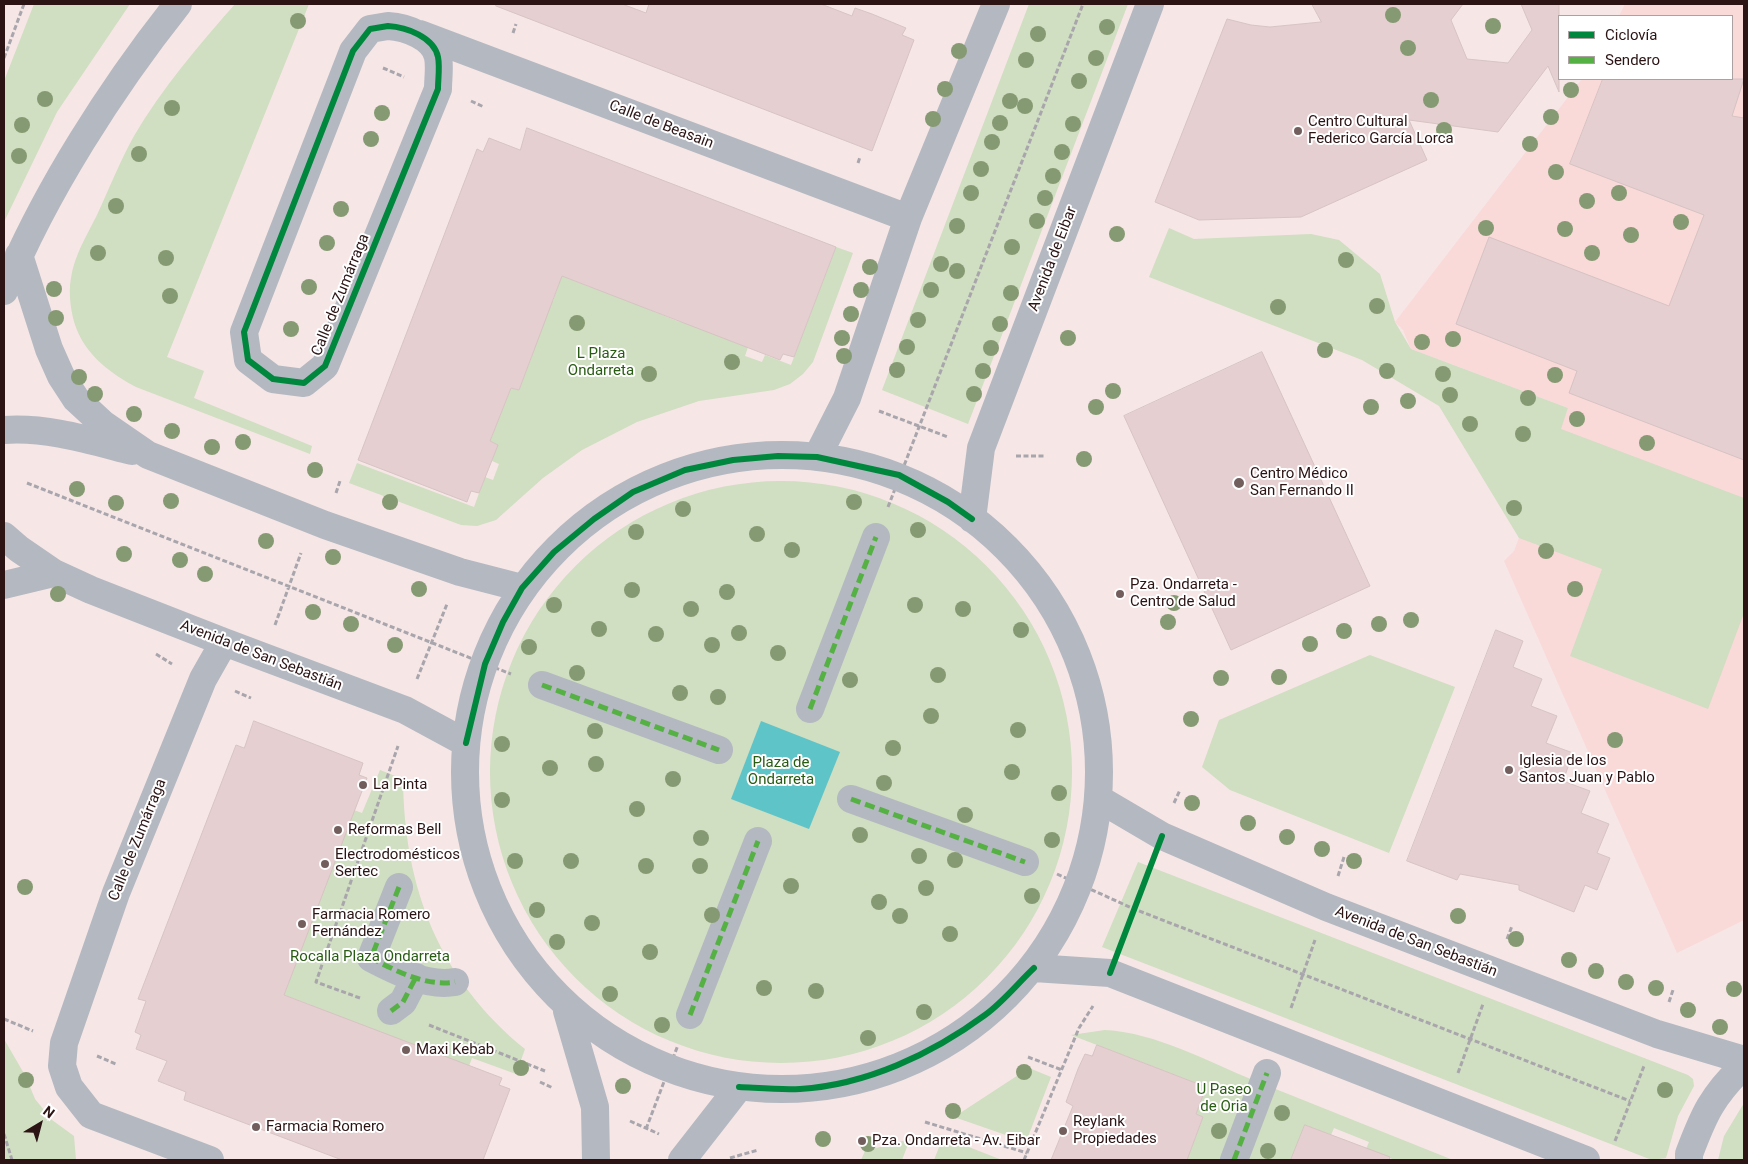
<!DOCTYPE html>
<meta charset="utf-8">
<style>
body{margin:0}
#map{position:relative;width:1748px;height:1164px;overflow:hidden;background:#f6e6e6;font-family:Roboto,sans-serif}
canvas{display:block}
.frame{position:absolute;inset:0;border:5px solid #2c1415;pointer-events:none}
.legend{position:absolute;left:1558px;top:15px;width:175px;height:65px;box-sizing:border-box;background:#fff;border:1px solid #aba1a1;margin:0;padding:6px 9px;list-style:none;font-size:15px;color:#2c1415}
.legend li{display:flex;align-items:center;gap:10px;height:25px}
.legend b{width:25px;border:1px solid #aba1a1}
.north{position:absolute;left:15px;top:1099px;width:50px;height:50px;-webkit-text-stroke:4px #fff;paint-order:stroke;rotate:37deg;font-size:14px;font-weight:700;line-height:20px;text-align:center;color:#2c1415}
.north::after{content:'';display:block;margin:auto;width:18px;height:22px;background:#2c1415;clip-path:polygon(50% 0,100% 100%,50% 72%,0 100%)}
</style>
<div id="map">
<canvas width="1748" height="1164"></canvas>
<div class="frame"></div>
<ul class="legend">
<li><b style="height:6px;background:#00873e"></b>Ciclovía</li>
<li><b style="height:6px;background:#56b144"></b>Sendero</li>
</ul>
<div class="north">N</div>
</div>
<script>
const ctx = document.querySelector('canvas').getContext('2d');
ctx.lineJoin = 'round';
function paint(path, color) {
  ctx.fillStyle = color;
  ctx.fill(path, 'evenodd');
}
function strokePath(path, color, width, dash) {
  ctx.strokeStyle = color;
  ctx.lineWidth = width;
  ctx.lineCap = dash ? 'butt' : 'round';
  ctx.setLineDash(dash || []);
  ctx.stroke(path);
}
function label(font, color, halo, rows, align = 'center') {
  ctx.font = font + ' Roboto,sans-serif';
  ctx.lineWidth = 4;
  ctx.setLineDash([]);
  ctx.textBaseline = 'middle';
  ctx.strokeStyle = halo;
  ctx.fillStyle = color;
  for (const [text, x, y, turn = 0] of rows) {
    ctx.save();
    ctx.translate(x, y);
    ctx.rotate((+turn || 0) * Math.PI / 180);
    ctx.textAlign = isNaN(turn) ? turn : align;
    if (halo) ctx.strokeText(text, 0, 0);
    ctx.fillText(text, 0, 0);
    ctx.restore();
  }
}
paint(new Path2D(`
 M1625,4H1744V920L1677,953L1504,561L1514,551L1568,408L1411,349L1403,330L1395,322L1582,79H1732V16H1619Z`), '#fad9d9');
paint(new Path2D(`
 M34,4H130L57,112L4,222V81Z
 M235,4H309L167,357L204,371L194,398L312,446L310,454L136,387C112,374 88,357 77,330C71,316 68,293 71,278C74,256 87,235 97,215C109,189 120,161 134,136C162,88 199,45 235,4Z
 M1029,4H1128L968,424L882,390Z
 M1169,228L1194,239L1311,234L1339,240L1380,274L1395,322L1411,349L1568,408L1561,429L1744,498V613L1708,709L1570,656L1602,569L1519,538L1439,406L1362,360L1149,277Z
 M553,245L573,280L590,287L593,279L643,307L677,321L733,333L731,341L748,347L745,356L762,362L765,355L791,365L836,247L853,253L813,362L803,374L790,384L774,390L699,401L637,422L582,450L543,478L496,520L477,526L461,525L349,483L357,463L474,507L485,477L493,480L499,464L492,461L497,445L490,441L511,388L519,390L532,356L545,298L553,301L559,284Z
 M490 772a291 291 0 1 1 582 0a291 291 0 1 1-582 0Z
 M1370,655L1455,687L1389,853L1230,790L1202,767L1219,720Z
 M380,770L403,779C404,888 439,979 525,1049L516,1074L472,1058L469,1066L309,1013L311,1005L284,995L354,810L362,813Z
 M1138,862L1688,1075L1693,1079L1694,1086L1678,1116L1666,1158L1652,1160L1102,947Z
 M1105,1030C1157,1033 1206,1061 1253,1080L1223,1160H1178L1182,1149L1190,1152L1203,1117L1196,1114L1206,1087L1071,1035Z
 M4,1039L26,1077L35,1099L52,1120L74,1136L76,1160H4Z
 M1029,1068L1051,1077L1026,1142L954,1117Z
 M1273,1088L1453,1160H1395L1366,1149L1369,1142L1334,1128L1331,1135L1305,1125L1291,1160H1245Z
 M1744,1103V1160H1718L1724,1136Z
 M943,1137L1002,1160H934Z
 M910,1139L902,1160H861L865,1151Z`), '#d0dec1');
paint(new Path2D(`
 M761,721L840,752L809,829L731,799Z`), '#5fc4c8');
const building = new Path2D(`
 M497,4H622L646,13L649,4H821L852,16L855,8L872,14L906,28L902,35L914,40L872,151L496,6Z
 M1312,4H1463L1451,20L1467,59L1508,63L1532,30L1521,4H1559V92L1548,66L1498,132L1409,120L1427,160L1301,217L1199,220L1155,202L1227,19L1251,25L1270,27L1321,22Z
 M1603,79H1744L1732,116L1744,118V460L1569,393L1577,371L1456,324L1489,237L1669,306L1704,215L1570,164Z
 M527,128L836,247L794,357L783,354L780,360L562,276L519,390L511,388L490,441L498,445L479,493L471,491L467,502L358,460L477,149L483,152L489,138L520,150Z
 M1262,352L1370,586L1231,650L1124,416Z
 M1496,630L1523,641L1513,667L1542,679L1531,706L1557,716L1546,743L1573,753L1563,781L1590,791L1581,813L1609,824L1597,853L1610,858L1597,890L1585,885L1574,912L1519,890V885L1460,874L1457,880L1407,861Z
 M254,721L363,763L359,775L367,778L284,995L502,1078L499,1085L510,1089L483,1160H342L184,1100L186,1092L158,1081L167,1061L136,1049L141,1035L135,1032L146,1001L138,999L236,745L244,748Z
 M1097,1045L1206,1087L1196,1114L1203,1117L1187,1160H1051L1073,1106L1066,1102L1078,1069L1085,1054L1092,1056Z
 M1305,1125L1390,1157L1389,1160H1291Z`);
paint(building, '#e6cfd0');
strokePath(building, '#d6c3c3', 1);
strokePath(new Path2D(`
 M513,33L516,24
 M4,58L24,4
 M383,68L404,77
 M471,101L484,107
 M858,163L860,157
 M879,411L948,437
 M1016,456H1044
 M27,483L511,674
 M336,493L340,481
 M888,507L1083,4
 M275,625L301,553
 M156,654L172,664
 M417,679L447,604
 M235,691L251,698
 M1174,803L1180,790
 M1057,874L1134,909L1630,1101
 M1338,876L1344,857
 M1507,939L1512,926
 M1122,941L1150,867
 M360,998L316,982L398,746
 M1669,1002L1673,990
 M1291,1008L1315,940
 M4,1019L33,1031
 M429,1025L545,1071
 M97,1056L116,1064
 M1028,1057L1062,1070
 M1458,1073L1483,1004
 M540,1082L553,1088
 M630,1121L659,1134
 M925,1122L1027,1153
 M646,1129L678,1045
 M4,1134L12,1160
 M1615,1141L1644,1066
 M730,1158L758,1150
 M1024,1160L1079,1028L1093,1006`), '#a8a6ac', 3, [5, 2.5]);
strokePath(new Path2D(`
 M388,26C406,27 434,37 438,57C440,67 438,79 438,89L325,366L304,383L273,379L248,360L244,332L353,51L370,29Z
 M420,34L908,218
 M19,255L49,349L61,376L76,399L103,424L148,455L325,525L460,572L522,588
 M4,291C44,193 112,87 178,4
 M4,430C48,427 89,440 132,451
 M465 772a317 317 0 1 1 634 0a317 317 0 1 1-634 0Z
 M817,457L847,398L908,218L996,4
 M972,519L981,448L1150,4
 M4,536L19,549L54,573
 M4,585L54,573L91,590L224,642L405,710L466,743
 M542,685L719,750
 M810,709L876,537
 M851,799L1025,862
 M1099,799L1162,836L1326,907L1657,1034L1744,1060
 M399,887L371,958C396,971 427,987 455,982
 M1034,968L1110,973L1586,1160
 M391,1011L403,1002L416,977
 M567,1011L595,1107L596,1160
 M690,1015L758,841
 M210,1160L91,1115L69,1087L62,1066L64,1043L116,893L203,679L224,642
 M682,1160L739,1087
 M1234,1160L1267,1073
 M1689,1160V1154C1704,1114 1712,1096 1744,1065`), '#b4b8c1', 28);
strokePath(new Path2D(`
 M542,685L719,750
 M810,709L876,537
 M851,799L1025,862
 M399,887L371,958C396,971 427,987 455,982
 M391,1011L403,1002L416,977
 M690,1015L758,841
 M1234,1160L1267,1073`), '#56b144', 5, [10, 5]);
strokePath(new Path2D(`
 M388,26C406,27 434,37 438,57C440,67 438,79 438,89L325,366L304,383L273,379L248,360L244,332L353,51L370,29Z
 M466,743L485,664L503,622L522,588L554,552L594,519L633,492L685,470L733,460L778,456L817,457L899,475L948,502L972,519
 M1110,973L1162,836
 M739,1087C759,1088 780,1090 800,1089C866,1085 932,1054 985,1015C1003,1002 1018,983 1034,968`), '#00873e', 6);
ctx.fillStyle = '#859a72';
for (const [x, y] of [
 [1393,15],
 [298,21],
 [1493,26],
 [1107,27],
 [1038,34],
 [1408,48],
 [959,51],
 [1096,58],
 [1026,60],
 [1079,81],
 [945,89],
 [1571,90],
 [45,99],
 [1431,100],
 [1010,101],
 [1025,106],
 [172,108],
 [382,113],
 [1551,117],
 [933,119],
 [1000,123],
 [1073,124],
 [22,125],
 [1444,130],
 [371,139],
 [992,142],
 [1530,144],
 [1062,152],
 [139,154],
 [19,156],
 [981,169],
 [1556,172],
 [1053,176],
 [971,193],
 [1619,193],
 [1045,198],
 [1587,201],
 [116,206],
 [341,209],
 [1037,221],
 [1681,222],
 [957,226],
 [1486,228],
 [1565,229],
 [1117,234],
 [1631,235],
 [327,243],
 [1012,247],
 [98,253],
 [1592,253],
 [166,258],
 [1346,260],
 [941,264],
 [870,267],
 [957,271],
 [309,287],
 [54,289],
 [861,290],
 [931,290],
 [1011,293],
 [170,296],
 [1377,306],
 [1278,307],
 [851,314],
 [56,318],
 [918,320],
 [577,323],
 [1000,324],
 [291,329],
 [842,338],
 [1068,338],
 [1453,339],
 [1422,342],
 [907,347],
 [991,348],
 [1325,350],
 [844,356],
 [732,362],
 [897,370],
 [983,371],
 [1387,371],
 [649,374],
 [1443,374],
 [1555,375],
 [79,377],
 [1113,391],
 [95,394],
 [974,394],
 [1450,395],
 [1528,398],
 [1408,401],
 [1096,407],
 [1371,407],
 [134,414],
 [1577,419],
 [1470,424],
 [172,431],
 [1523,434],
 [243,442],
 [1647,443],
 [212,447],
 [1084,459],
 [315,470],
 [77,489],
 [171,501],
 [390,502],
 [854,502],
 [116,503],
 [1514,508],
 [683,509],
 [918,530],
 [636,532],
 [757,534],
 [266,541],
 [792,550],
 [1546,551],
 [124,554],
 [333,557],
 [180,560],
 [205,574],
 [419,589],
 [1575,589],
 [632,590],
 [727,592],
 [58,594],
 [1174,603],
 [554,605],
 [915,605],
 [691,609],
 [963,609],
 [313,612],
 [1411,620],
 [1168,622],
 [351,624],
 [1379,624],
 [599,629],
 [1021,630],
 [1344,631],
 [739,633],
 [656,634],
 [1310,644],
 [395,645],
 [712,645],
 [529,647],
 [778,653],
 [577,673],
 [938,675],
 [1279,677],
 [1221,678],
 [850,680],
 [680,693],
 [718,697],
 [931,716],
 [1191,719],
 [1018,730],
 [595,731],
 [1615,740],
 [502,744],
 [893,748],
 [596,764],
 [550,768],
 [1012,772],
 [673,779],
 [884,783],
 [1059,793],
 [502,800],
 [1192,803],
 [637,809],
 [965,815],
 [1248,823],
 [860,835],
 [1287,837],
 [701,838],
 [1052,840],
 [1322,849],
 [919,856],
 [955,860],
 [515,861],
 [571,861],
 [1354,861],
 [646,866],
 [700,866],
 [791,886],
 [25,887],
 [926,888],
 [1032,896],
 [879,902],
 [537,910],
 [712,915],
 [900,916],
 [1458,916],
 [592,923],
 [950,934],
 [1516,939],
 [557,942],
 [650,952],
 [1569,960],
 [1596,971],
 [1626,982],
 [764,988],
 [1656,988],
 [1734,989],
 [816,991],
 [610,994],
 [1688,1010],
 [924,1012],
 [662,1025],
 [1720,1027],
 [868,1038],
 [521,1068],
 [1024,1072],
 [26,1080],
 [623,1086],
 [1665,1090],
 [953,1111],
 [1282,1113],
 [1219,1131],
 [823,1139],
 [868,1144],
 [1268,1151]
]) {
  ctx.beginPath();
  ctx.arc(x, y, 8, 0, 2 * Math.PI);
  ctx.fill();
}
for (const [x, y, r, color] of [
 [1298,131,5,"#735e5e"],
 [1239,483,6,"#735e5e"],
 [1120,594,5,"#735e5e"],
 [1509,770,5,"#735e5e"],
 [363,785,5,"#735e5e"],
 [338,830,5,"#735e5e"],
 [325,864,5,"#735e5e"],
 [302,924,5,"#735e5e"],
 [406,1050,5,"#735e5e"],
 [256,1127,5,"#735e5e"],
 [1063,1131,5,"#735e5e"],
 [862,1141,5,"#735e5e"]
]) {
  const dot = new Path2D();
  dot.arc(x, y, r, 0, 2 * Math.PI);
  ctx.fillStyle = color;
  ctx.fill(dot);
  strokePath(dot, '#fff', 2);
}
label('15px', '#2c1415', '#fff', [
 ["Centro Cultural",1308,122],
 ["Federico García Lorca",1308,139],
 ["Centro Médico",1250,474],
 ["San Fernando II",1250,491],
 ["Pza. Ondarreta -",1130,585],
 ["Centro de Salud",1130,602],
 ["Iglesia de los",1519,761],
 ["Santos Juan y Pablo",1519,778],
 ["La Pinta",373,785],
 ["Reformas Bell",348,830],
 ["Electrodomésticos",335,855],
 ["Sertec",335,872],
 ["Farmacia Romero",312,915],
 ["Fernández",312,932],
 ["Maxi Kebab",416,1050],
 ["Reylank",1073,1122],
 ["Propiedades",1073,1139],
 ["Farmacia Romero",266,1127],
 ["Pza. Ondarreta - Av. Eibar",872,1141]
], 'left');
label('15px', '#2c1415', '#fff', [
 ["Calle de Beasain",661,125,21],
 ["Avenida de Eibar",1053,259,-69],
 ["Calle de Zumárraga",341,295,-68],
 ["Avenida de San Sebastián",261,656,21],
 ["Calle de Zumárraga",138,840,-68],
 ["Avenida de San Sebastián",1416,942,21]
]);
label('15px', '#285c13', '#fff', [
 ["L Plaza",601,354],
 ["Ondarreta",601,371],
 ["Plaza de",781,763],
 ["Ondarreta",781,780],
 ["Rocalla Plaza Ondarreta",370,957],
 ["U Paseo",1224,1090],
 ["de Oria",1224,1107]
]);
</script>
